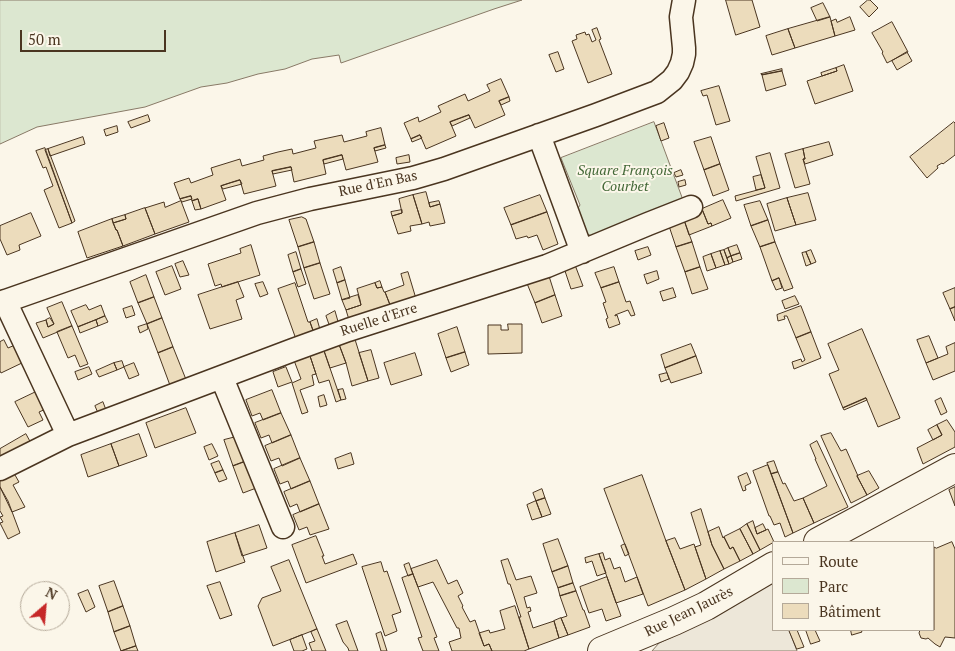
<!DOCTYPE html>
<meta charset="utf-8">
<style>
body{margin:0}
#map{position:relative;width:955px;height:651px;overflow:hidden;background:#fbf6e9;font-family:"PT Serif",serif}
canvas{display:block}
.legend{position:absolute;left:772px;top:541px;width:162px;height:90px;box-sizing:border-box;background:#fbf6e9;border:1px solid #b4a999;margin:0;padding:6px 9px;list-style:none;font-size:15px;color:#4a3520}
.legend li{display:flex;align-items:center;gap:10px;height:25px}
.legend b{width:25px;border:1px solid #b4a999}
.north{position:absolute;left:20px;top:581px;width:50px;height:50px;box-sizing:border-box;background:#fbf6e9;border:1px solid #b4a999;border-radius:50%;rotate:27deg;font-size:14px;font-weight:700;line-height:20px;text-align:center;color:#4a3520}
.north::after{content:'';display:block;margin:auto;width:18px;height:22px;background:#c62828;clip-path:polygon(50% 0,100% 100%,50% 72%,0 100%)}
.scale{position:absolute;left:20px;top:30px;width:146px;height:22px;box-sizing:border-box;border:2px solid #4a3520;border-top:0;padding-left:6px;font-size:15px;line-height:18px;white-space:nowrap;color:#4a3520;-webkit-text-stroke:4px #fbf6e9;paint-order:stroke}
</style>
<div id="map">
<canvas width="955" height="651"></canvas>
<ul class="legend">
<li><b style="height:6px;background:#fbf6e9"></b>Route</li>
<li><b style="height:14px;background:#dce7d0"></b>Parc</li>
<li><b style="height:14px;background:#ecdcbc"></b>Bâtiment</li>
</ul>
<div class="north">N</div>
<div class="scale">50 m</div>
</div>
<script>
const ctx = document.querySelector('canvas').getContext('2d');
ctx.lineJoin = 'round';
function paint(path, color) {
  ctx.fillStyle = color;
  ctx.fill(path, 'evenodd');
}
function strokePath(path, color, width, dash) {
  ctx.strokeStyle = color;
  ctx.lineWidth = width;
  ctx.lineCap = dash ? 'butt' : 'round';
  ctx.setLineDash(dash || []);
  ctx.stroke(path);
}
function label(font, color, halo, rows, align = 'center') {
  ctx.font = font + ' "PT Serif",serif';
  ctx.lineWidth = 4;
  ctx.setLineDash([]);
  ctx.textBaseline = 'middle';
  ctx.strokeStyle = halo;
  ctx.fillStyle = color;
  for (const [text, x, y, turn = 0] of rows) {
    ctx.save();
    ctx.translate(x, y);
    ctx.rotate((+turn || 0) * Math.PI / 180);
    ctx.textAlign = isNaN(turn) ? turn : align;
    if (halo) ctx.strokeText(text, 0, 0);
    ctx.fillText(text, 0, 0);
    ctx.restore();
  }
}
const green = new Path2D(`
 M0,0H522L494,9L341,63L339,55L312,59L285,69L258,74L227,83L201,87L145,107L37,127L0,144Z
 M654,122L683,200L594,237L583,232L575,213L580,205L561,158Z`);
paint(green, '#dce7d0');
strokePath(green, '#887966', 1);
const parking = new Path2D(`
 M770,579L774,589V630H789L797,651H652L659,643L696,626Z`);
paint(parking, '#ede7d9');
strokePath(parking, '#887966', 1);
const building = new Path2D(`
 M726,0H752L760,27L736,35Z
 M868,0H870L878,8L869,17L860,7Z
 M823,3L830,17L817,21L811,8Z
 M830,17L835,36L795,48L788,29Z
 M850,17L855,30L835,36L831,21L836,19L837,22Z
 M892,22L908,52L887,63L882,53L883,52L872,33Z
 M597,28L601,39L599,40L612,74L588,83L572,41L577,39L576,35L585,32L586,35L589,34L592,42L596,40L592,30Z
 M788,29L795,48L772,55L766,36Z
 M558,52L564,69L556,72L549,55Z
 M907,52L912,61L897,70L892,61Z
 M844,65L853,91L815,104L807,81L837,71L836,68Z
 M836,68L837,71L822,76L821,73Z
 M782,69V71L762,75L761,74Z
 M782,71L786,85L766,91L762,75Z
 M501,79L509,97L499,101L505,115L475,128L469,115L450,122L456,136L426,149L420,135L411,139L404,123L418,117L419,122L441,112L438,106L465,94L468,101L490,91L487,85Z
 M719,86L730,121L716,125L707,95L703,96L701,91Z
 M509,97L510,101L501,105L499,101Z
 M148,115L150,121L131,128L128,122Z
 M469,115L470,118L452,126L450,122Z
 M954,122L955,123V155L943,164L942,163L937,166L938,168L927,178L910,157Z
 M664,123L669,138L661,141L656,126Z
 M117,126L118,132L106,136L104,130Z
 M381,128L385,145L374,148L378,162L346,170L342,155L323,160L326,174L294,182L291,167L272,171L276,186L244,194L240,180L230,183L221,186L226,200L201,209L198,199L192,201L191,196L180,199L174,183L189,178L191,183L213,175L211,168L240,159L242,166L264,160L263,156L278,152L292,149L293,154L316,148L314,141L342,135L344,142L367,136L366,132Z
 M420,135L422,138L412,142L411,139Z
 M83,137L85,144L50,156L48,149Z
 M711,137L720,164L704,170L694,142Z
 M829,142L833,155L805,164L803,159H805L803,149Z
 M385,145L386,148L375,151L374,148Z
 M45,148L72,223L59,228L44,190L53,186L46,167L43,168L36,151Z
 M48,149L75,221L72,223L45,150Z
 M803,149L805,159H803L810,184L795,188L785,154Z
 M770,153L780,188L736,201L735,196L765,188L756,157Z
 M342,155L343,159L324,164L323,160Z
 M409,155L410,162L397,164L396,158Z
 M720,164L729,190L713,196L704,170Z
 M291,167L292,170L273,174L272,171Z
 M681,170L683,175L676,177L674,173Z
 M761,175L765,188L756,190L753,177Z
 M240,180L242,184L223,189L221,186Z
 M685,180L686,185L679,187L678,182Z
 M426,192L430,207L440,204L445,223L430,226L429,222L422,224L413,195Z
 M808,193L816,220L796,225L787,198Z
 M413,195L422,224L410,226L411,231L398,234L392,216L402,213L399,199Z
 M540,195L547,212L511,225L504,208Z
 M191,196L192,199L182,202L180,199Z
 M787,198L796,225L775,231L767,204Z
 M198,199L201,209L195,210L192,201Z
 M723,200L731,218L712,226L711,223L708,224L702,209Z
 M181,201L189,222L155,234L145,208L164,202L165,207Z
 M439,201L440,204L430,207L429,203Z
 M760,201L768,220L751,226L744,205Z
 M145,208L155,234L123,246L117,230H116L113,223L126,219L125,215Z
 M702,209L708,224L711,223L712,226L689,235L683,217Z
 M402,210V213L392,216L391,212Z
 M547,212L558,244L543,250L537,235L528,238L527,236L516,239L511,225Z
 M31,213L41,236L19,245L20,250L7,255L0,239V226Z
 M125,215L126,219L113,223L112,219Z
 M302,217L306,219L314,242L298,247L289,220Z
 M683,217L692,242L676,247L668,223Z
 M112,219L116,230H117L123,246L87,258L78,232Z
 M768,220L775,242L760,247L751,226Z
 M314,242L320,263L304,268L298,247Z
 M692,242L700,267L685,272L676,247Z
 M775,242L793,288L784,291L779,278L772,281L760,247Z
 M251,245L260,275L222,287L221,284L215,286L208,264L241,253L240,249Z
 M737,245L740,253L731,256L728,248Z
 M648,247L651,255L638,260L635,251Z
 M728,248L731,256L727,258L724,250Z
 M724,250L729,264L725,265L720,251Z
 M811,250L816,262L811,264L806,252Z
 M720,251L725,265L716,268L711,254Z
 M296,252L301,269L293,272L288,255Z
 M806,252L811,264L806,266L802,253Z
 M740,253L742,259L733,262L731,256Z
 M711,254L716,268L707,271L703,257Z
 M731,256L733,262L729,264L727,258Z
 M183,261L189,275L180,277L175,264Z
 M320,263L330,294L314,299L304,268Z
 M575,265L583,286L571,289L564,268Z
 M172,266L181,289L165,295L156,272Z
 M341,267L345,280L337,283L333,270Z
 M614,267L619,282L601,288L595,273Z
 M700,267L708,289L692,294L685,272Z
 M301,269L306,284L298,287L293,272Z
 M657,271L659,279L647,284L644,275Z
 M408,272L417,302L392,310L385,292L404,285L401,274Z
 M548,273L555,295L535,303L526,281Z
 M146,275L154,297L138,303L130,282Z
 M779,278L782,288L776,290L772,281Z
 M345,280L350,298L342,300L337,283Z
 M380,281L382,287L377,288L375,283Z
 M238,282L244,297L236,300L242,319L210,329L198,295Z
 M263,282L268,294L260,297L255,284Z
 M619,282L626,302L630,301L635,315L631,316L628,310L615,315V316L617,315L620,324L609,328L606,319L608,318L603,303L606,302L601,288Z
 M295,283L308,322H310L315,336L297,342L278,289Z
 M375,283L377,288L382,287L384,292H385L392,310L350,323L346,310L361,305L360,300L357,289Z
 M673,288L676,297L663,301L660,292Z
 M955,288V307L950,309L943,293Z
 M358,295L361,305L346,310L342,300Z
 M555,295L562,316L542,323L535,303Z
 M795,296L799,304L785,309L782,301Z
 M154,297L162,318L147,324L138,303Z
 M62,302L72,326L43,338L36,323L46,320L48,327L54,324L47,308Z
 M86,305L89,310L101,305L105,316L78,327L71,311Z
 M132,306L135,315L126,318L123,309Z
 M801,306L811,332L796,338L787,316H784L785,319L778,321L777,315Z
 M955,307V321L950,309Z
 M335,311L339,325L331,330L326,316Z
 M105,316L108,322L98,326L96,320Z
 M50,318L54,324L48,327L46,320Z
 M162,318L173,347L158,353L147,324Z
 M317,319L321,333L315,336L310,322Z
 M96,320L98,326L80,333L78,327Z
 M147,324L148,329L140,333L138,327Z
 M508,324H522V353L488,354V325H501V330H508Z
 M72,326L88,364L80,367L75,355L68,358L57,332Z
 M457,327L465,352L446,358L438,334Z
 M862,329L900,418L878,427L866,398L843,408L829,374L839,370L828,344Z
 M811,332L821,358L794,369L792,362L801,359L802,362L805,360L796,338Z
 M353,333L368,381L352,386L346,363L337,339Z
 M929,336L938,358L926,363L917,340Z
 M337,339L346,363L330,368L322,345Z
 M4,340L8,348L15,345L24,362L1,373L0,371V342Z
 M955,343V371L933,380L926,363L948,354L946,347Z
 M691,344L696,356L665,368L661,355Z
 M322,345L341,400L336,402L329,380L319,383L308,350Z
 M173,347L187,382L171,388L158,353Z
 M308,350L316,374L312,375L314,385L300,390L308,412L302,414L292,383L301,379L292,355Z
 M371,350L379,378L368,381L359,353Z
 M465,352L469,365L451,372L446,358Z
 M415,353L422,375L391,385L384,363Z
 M696,356L702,373L671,383L665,368Z
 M122,361L124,367L117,370L114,363Z
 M114,363L117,370L99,377L96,371Z
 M134,363L139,375L129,379L124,367Z
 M89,367L92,374L78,380L75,372Z
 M286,367L292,382L278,387L273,372Z
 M667,373L669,379L661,382L659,375Z
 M343,389L346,399L341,400L338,390Z
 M272,390L281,413L263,420L260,413L252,416L246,400Z
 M38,391L46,409L39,412L43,420L28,427L15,402Z
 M324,395L327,405L320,407L318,397Z
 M866,398L867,400L844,410L843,408Z
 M941,398L947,412L941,415L935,401Z
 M103,402L106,410L98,413L95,406Z
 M186,408L196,433L155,448L146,423Z
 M281,413L291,435L272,443L269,435L261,438L255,423Z
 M947,420L955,432V447L923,464L917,448L942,435L937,425Z
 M937,425L942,435L933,440L928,430Z
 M831,433L841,451L846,449L858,476H857L867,495L851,503L821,436Z
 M26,434L32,445L0,464V449Z
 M139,434L147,456L119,466L111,444Z
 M291,435L300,458L282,466L279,458L271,461L265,446Z
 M240,436L249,460L233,466L224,440Z
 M817,441L848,507L814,523L803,498L827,486L815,459H816L810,445Z
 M111,444L119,466L88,477L81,455Z
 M212,444L218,456L209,460L204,447Z
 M351,453L354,464L338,469L335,459Z
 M300,458L310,481L291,489L288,481L280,484L274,469Z
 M249,460L259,487L243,493L233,466Z
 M219,461L223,470L215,473L211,464Z
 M774,461L778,472L771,474L767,463Z
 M768,465L793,533L785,537L780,523L774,525L770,516H769L753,471Z
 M11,468L19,482L13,485L25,507L12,512L0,487V474Z
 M223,470L227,479L219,482L215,473Z
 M869,471L879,488L867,495L857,476Z
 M778,472L783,484L785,483L794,501L803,498L814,523L793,533L771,474Z
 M747,473L751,483L745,486L746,490L743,491L738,477Z
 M642,475L666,541L685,590L648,606L604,489Z
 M310,481L319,504L300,512L297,504L290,507L284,492Z
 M0,487L8,501L20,533L8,539L0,523L3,522L0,517L3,516L0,511Z
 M955,487V506L949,490Z
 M542,489L545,498L536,501L533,493Z
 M545,498L551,514L542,517L536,501Z
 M536,501L542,517L532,520L527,505Z
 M319,504L329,529L310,535L307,527L299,530L293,515Z
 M701,509L712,545L724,569L706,579L695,547L701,545L691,513Z
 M753,521L757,534L768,529L774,542L760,550L747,524Z
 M747,524L760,550L753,554L740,529Z
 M763,524L766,530L757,534L755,528Z
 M259,525L267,548L242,556L235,533Z
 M719,527L723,538L724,537L730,549L733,547L740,561L724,569L712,545L708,532Z
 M740,529L753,554L740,561L733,547L730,549L724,537Z
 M235,533L245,562L216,572L207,542Z
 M316,536L324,556H322L325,564L353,554L357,564L306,583L292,545Z
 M675,538L680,549L694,544L706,579L685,590L666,541Z
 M558,539L568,566L552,572L543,544Z
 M952,542L955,549V638L945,637L940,647L935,644L928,638L926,639L921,638L919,633L920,630H934V547L936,548Z
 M625,544L629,554L625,556L621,546Z
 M603,553L605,560L610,558L614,569L620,567L625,582L637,577L643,594L616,603L599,554Z
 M599,554L606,573L597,576L592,561L586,563L585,558Z
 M508,559L516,580L531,576L537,593L524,597L527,608L530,607L531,611L528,612L533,628L554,621L559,638L529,649L519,617H521L510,584H508L501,561Z
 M289,560L317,629L273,646L258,606L262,598L281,591L271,567Z
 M437,560L448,584L457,580L463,593L458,596L463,606L462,607L470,622L475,620L484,646L489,644L492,651H452L449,642L461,638L459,628H457L433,582L418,587L411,569Z
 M381,562L384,572L387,571L401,612L392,615L397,631L385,636L362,567Z
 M409,563L413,574L408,576L404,565Z
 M568,566L573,583L558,588L552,572Z
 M413,574L437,637L434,638L439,651H423L418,638L422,637L402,578Z
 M607,577L621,616L606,621L602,609L589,613L580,587Z
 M114,581L123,606L108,612L99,586Z
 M220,582L232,615L220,619L207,586Z
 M573,583L576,591L560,596L558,588Z
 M88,590L95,607L86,612L78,594Z
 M576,591L583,610H584L590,627L568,635L561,618L567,616L560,596Z
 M123,606L130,626L114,632L108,612Z
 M515,606L529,649L524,651H492L489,644L484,646L479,633L489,630L490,633L505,629L500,611Z
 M561,618L568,635L559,638L554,621Z
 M347,621L358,651H349L348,648L343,642L336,625Z
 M130,626L136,646L121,651L114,632Z
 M317,629L326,651H312L309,643L315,641L311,632Z
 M789,630H797L804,647L797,649Z
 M806,630H815L820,641L811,644Z
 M851,630H861L862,632L852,635Z
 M381,632L387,651H381L376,634Z
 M302,635L307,649L302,651H294L290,640Z
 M136,646L138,651H121Z`);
paint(building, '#ecdcbc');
strokePath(building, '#4a3520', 1);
const minor = new Path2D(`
 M539,135L582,252
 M5,301L68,435L293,350L348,330L547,266L648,224L691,207
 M0,303L257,213L310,199L413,178L444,169L596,115L657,92L672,80L678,72L682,63L684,54V48L681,17L684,0
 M222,378L283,527
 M0,469L68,435`);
const major = new Path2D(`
 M818,542L955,468
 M602,651L674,621L706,606L774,566`);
strokePath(minor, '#4a3520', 25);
strokePath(major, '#4a3520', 30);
strokePath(minor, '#fbf6e9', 22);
strokePath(major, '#fbf6e9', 28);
label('italic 14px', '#436837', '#fbf6e9', [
 ["Square François",625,171],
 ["Courbet",625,187]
]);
label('14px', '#4a3520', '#fbf6e9', [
 ["Rue d'En Bas",378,184,-12],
 ["Ruelle d'Erre",379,320,-18],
 ["Rue Jean Jaurès",689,612,-26]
]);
</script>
